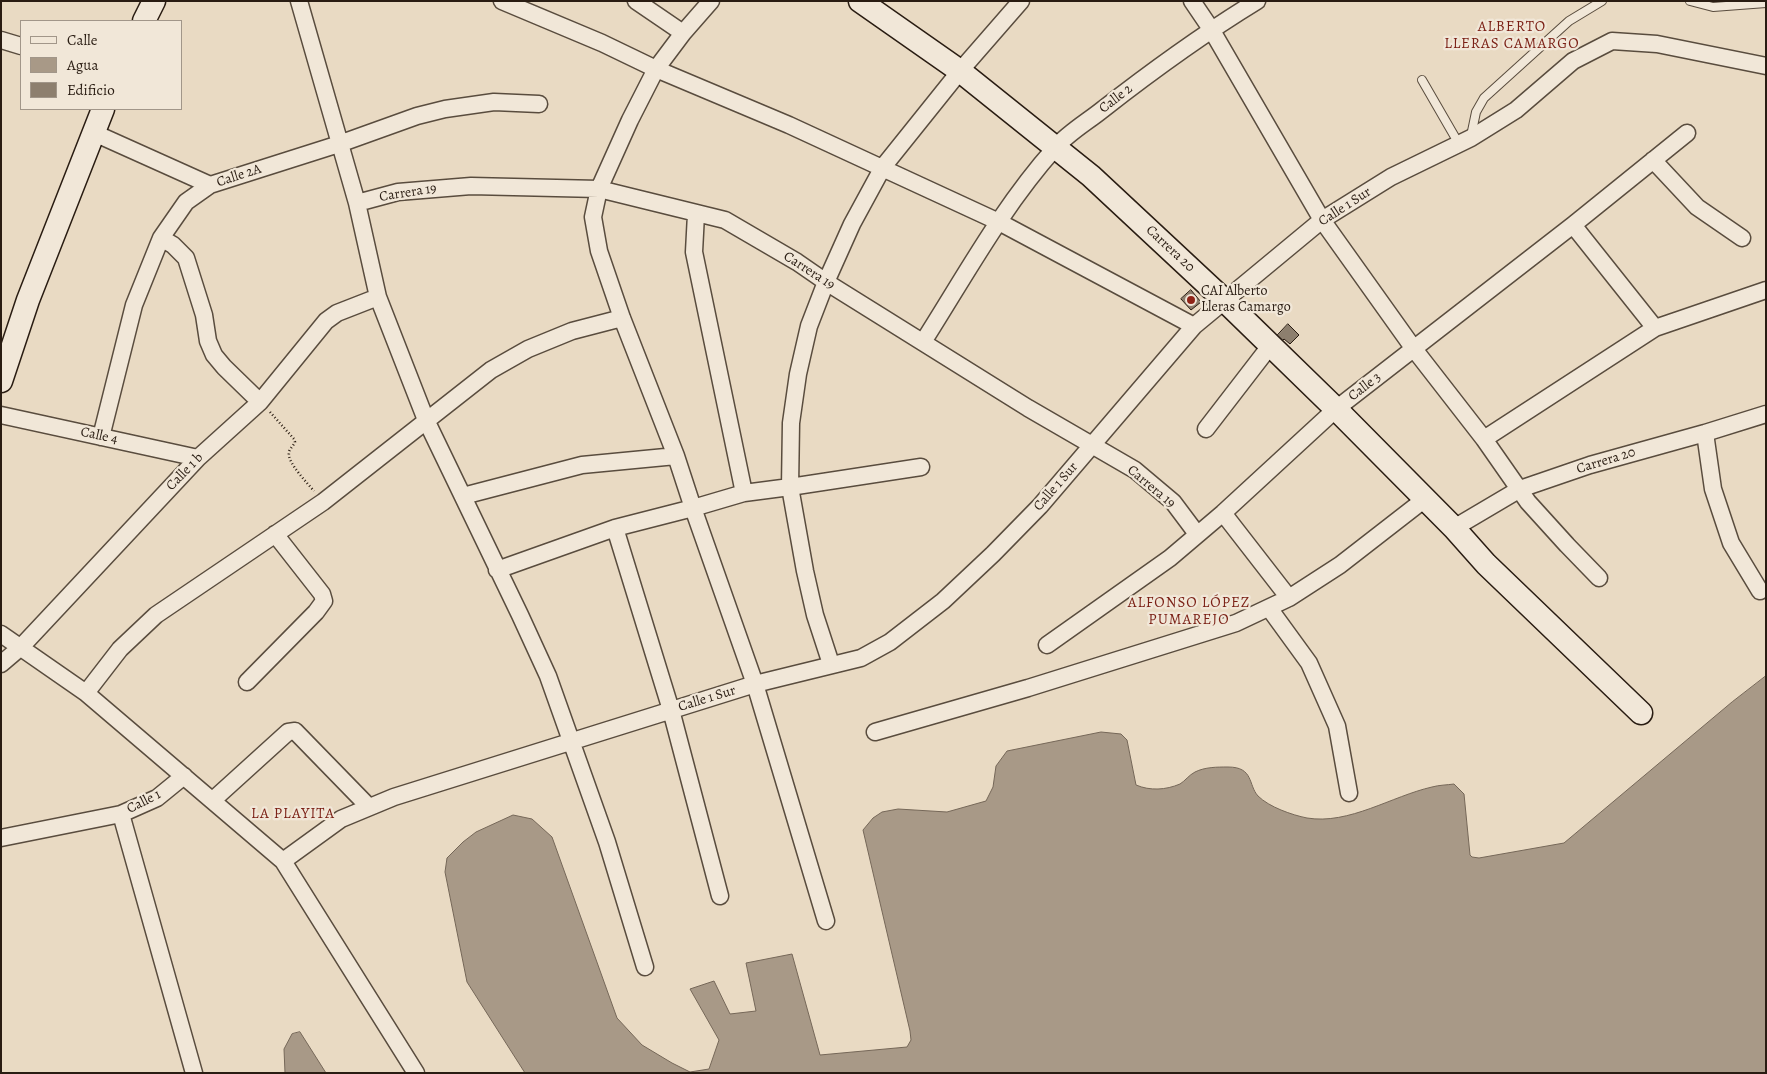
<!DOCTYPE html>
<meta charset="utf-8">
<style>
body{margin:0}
#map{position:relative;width:1767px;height:1074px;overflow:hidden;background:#e9dac3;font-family:Alegreya,serif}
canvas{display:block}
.frame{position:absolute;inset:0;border:2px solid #291c12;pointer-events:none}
.legend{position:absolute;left:20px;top:20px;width:162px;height:90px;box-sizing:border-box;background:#f1e7d8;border:1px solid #a19689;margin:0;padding:6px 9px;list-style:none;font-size:15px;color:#291c12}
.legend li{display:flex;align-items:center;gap:10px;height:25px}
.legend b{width:25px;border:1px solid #a19689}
</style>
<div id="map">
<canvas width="1767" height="1074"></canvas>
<div class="frame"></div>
<ul class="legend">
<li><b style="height:6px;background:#f1e7d8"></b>Calle</li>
<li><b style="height:14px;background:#a89987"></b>Agua</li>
<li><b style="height:14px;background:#8d7f6e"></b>Edificio</li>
</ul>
</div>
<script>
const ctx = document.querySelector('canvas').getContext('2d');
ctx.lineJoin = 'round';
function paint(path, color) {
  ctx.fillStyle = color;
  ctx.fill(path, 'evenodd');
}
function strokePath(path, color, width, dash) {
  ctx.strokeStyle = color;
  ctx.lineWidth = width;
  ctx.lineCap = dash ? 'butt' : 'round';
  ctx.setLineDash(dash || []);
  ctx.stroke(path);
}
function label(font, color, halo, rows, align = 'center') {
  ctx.font = font + ' Alegreya,serif';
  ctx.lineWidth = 4.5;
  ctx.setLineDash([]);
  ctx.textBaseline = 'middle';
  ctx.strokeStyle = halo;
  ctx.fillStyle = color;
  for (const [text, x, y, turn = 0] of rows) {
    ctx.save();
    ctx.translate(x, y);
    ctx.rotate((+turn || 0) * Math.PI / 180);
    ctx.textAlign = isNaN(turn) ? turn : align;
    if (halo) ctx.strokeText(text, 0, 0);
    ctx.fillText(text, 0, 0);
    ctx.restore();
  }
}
const water = new Path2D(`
 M1766,676V1073H525L467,982L445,872L447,858L463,842L476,832L513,815L532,819L552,837L617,1018L642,1045L672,1063L690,1072L709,1069L719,1040L690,989L714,981L730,1014L756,1011L746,963L792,954L820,1055L907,1047L911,1040L910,1031L863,830L873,818L882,812L898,809L947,812L986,801L993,787L996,766L1007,751L1101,732L1121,734L1127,740L1136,785C1150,791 1166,790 1180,784C1185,781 1189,775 1195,772C1205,767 1217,767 1228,767C1254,767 1248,785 1258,796C1269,807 1292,815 1307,818C1349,825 1392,796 1432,787C1439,785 1447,785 1454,784L1464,794L1470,855L1472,857L1479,858L1564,843L1732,702Z
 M300,1032L326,1073H285L284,1049L292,1034Z`);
paint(water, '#a89987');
strokePath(water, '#756758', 1);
const building = new Path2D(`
 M1191,290L1201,302L1191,310L1181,299Z
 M1288,324L1299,335L1290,344L1284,339L1280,343L1275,338Z`);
paint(building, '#8d7f6e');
strokePath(building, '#291c12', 1);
const lane = new Path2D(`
 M1690,1L1713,7L1766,3
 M1422,80L1459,144
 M1471,136L1476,112L1484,98L1569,21L1602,1`);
const street = new Path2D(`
 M299,1L357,203L378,297L426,420L520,615L548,676L607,842L645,967
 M502,1L602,43L656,69L789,125L999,222L1194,326
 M636,1L683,33
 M711,1L683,33L656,69L630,120L599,189L593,217L599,251L622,318L676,456L693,508L755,684L826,921
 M1192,1L1211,29L1322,220L1414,349L1484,439L1528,502L1567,545L1599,578
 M1,40L21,46
 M92,132L210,185
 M1653,160L1697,207L1742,238
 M357,203L398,192L471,186L599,189L725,220L797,262L826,282L1028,408L1135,470L1173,502L1197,534
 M696,214L694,252L744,493
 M1573,225L1655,328
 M161,238L173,245L186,258L204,315L208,341L214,355L224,367L260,402
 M923,342C965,276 1003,206 1055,148C1068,133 1087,122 1102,110C1152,71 1203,34 1257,1
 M1,415L198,458
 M1206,429L1270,346
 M1705,433L1713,489L1731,543L1760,591
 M101,437L134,305L161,238L186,202L210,185L339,144L417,116L445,109L494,102L539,104
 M1484,439L1655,328L1766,290
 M463,496L582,465L676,456
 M1223,513L1289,598
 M615,528L671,710L720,896
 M1454,528L1520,489L1590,465L1705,433L1766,414
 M497,570L615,528L693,508L744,493L790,487L921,467
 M1269,608L1309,663L1337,726L1349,793
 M1,634L86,693L283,861L416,1073
 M1047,645L1170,558L1223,513L1336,409L1573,225L1687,133
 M1,664L21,647L198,458L260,402L326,321L337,313L378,297
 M831,664L815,615L805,571L790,487L791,423L798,374L809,326L826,282L852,224L883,167L960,71L1021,1
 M247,682L316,612L324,601L322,594L275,534
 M86,693L120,649L156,615L323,502L491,370L528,349L572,331L622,318
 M875,732L1028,688L1236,623L1289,598L1340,565L1425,499
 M213,800L288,732L295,731L369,807
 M121,814L194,1073
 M1,838L121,814L157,798L184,776
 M283,861L341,819L394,797L755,684L861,658L890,642L943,601L993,554L1040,506L1194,326L1322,220L1391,177L1471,138L1516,110L1573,61L1612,41L1657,44L1766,66`);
const secondary = new Path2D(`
 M860,1L960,71L1091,176L1224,300L1336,409L1454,528L1486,564L1641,713
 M144,21L154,1
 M1,381L28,300L103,109`);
strokePath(lane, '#594c3e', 10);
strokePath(street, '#594c3e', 19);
strokePath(secondary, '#291c12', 25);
strokePath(new Path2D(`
 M270,412L294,439L295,442C294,445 289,449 289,453C287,462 308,484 314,491`), '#291c12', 2.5, [1, 2.5]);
strokePath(lane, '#f1e7d8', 8);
strokePath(street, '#f1e7d8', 16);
strokePath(secondary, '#f1e7d8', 22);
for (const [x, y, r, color] of [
 [1191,300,5,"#8f2418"]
]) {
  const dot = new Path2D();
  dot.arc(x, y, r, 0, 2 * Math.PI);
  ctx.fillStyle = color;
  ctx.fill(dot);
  strokePath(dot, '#f1e7d8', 2);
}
label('14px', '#291c12', '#f1e7d8', [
 ["Calle 2",1116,99,-38],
 ["Calle 2A",239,176,-18],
 ["Carrera 19",408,193,-9],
 ["Calle 1 Sur",1345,207,-33],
 ["Carrera 20",1170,249,43],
 ["Carrera 19",809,271,33],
 ["Calle 3",1365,387,-38],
 ["Calle 4",99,436,12],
 ["Carrera 20",1606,461,-17],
 ["Calle 1 b",185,472,-46],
 ["Calle 1 Sur",1056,487,-49],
 ["Carrera 19",1151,487,40],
 ["Calle 1 Sur",707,699,-17],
 ["Calle 1",144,802,-27]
]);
label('14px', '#291c12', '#f1e7d8', [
 ["CAI Alberto",1201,292],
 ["Lleras Camargo",1201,308]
], 'left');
ctx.letterSpacing = '1px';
label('15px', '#7a1f14', '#f1e7d8', [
 ["ALBERTO",1512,27],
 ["LLERAS CAMARGO",1512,44],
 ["ALFONSO LÓPEZ",1189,603],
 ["PUMAREJO",1189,620],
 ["LA PLAYITA",293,814]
]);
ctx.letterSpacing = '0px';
</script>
